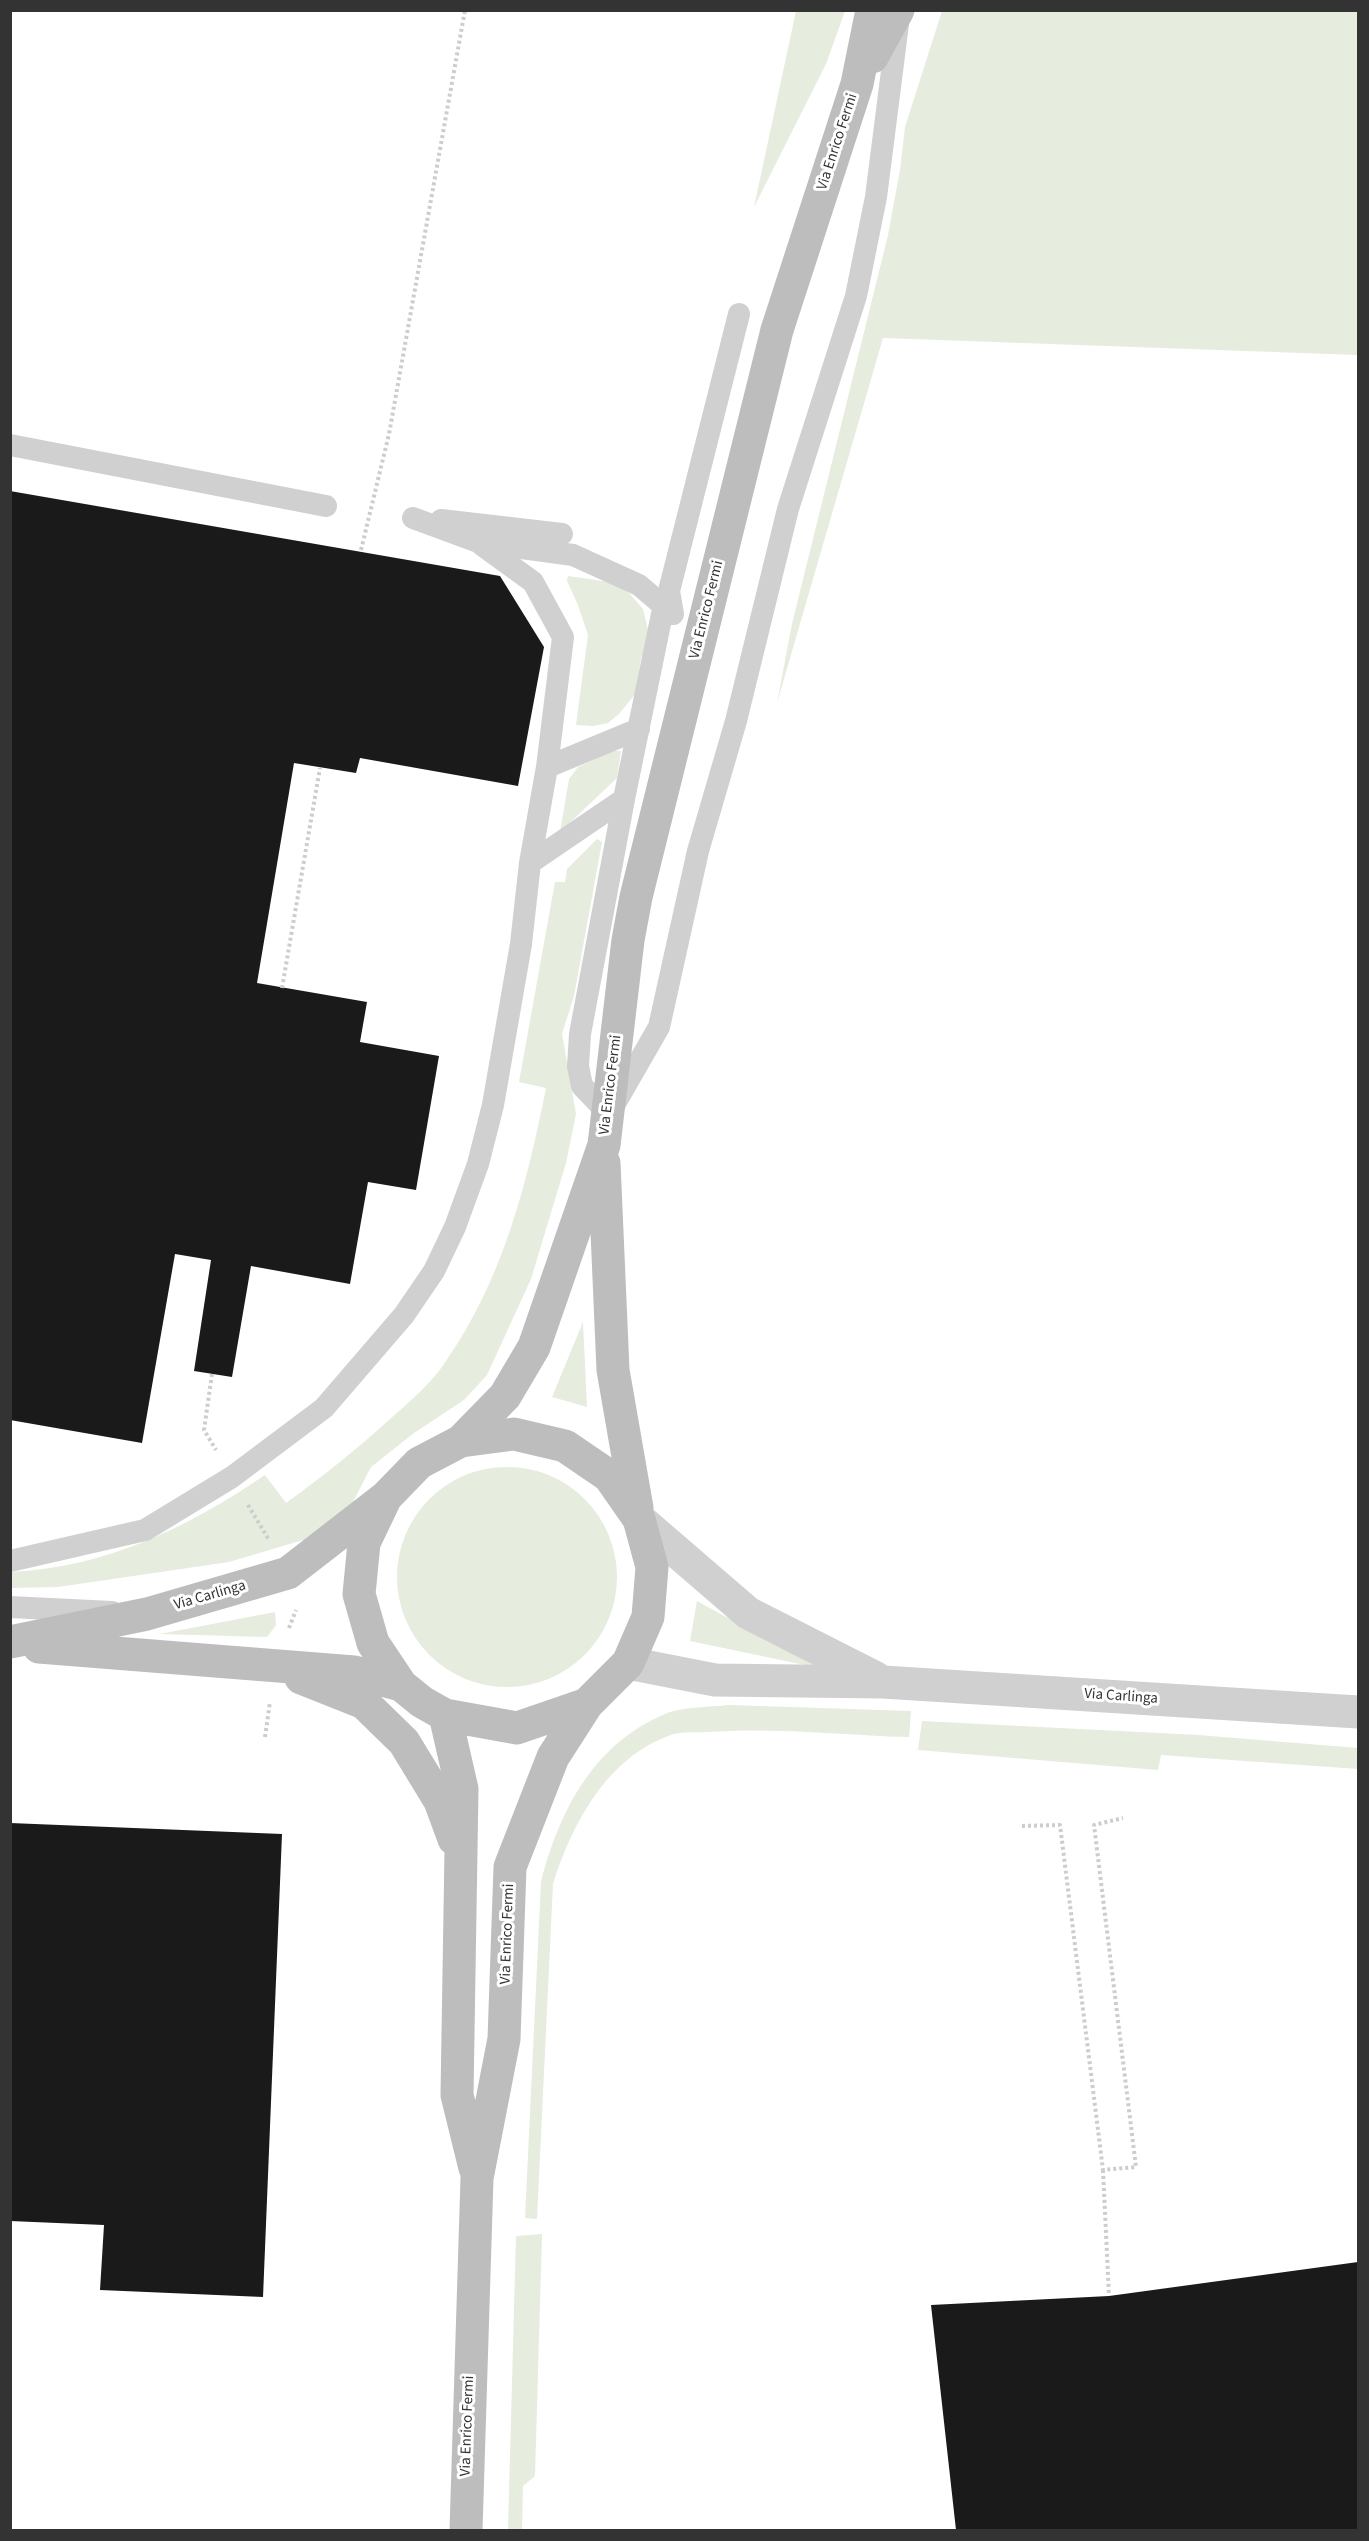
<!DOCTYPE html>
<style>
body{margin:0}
#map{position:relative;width:1369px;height:2541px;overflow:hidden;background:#fff;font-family:"Source Sans 3",sans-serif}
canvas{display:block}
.frame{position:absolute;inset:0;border:12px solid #333;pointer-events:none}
</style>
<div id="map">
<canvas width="1369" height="2541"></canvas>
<div class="frame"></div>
</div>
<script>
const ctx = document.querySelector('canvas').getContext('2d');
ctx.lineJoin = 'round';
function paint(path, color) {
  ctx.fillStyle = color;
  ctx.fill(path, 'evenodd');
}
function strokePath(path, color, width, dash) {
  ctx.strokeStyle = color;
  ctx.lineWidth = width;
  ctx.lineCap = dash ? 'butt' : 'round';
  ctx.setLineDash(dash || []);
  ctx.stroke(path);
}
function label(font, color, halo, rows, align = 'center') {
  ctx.font = font + ' "Source Sans 3",sans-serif';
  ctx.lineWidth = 6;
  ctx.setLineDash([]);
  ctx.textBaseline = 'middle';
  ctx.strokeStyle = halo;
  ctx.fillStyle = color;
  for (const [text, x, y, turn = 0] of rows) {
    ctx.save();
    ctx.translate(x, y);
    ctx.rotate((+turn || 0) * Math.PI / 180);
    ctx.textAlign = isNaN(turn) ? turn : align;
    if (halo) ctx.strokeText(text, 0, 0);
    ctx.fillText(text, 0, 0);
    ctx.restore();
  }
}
paint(new Path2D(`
 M796,11H845L826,64L754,207Z
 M942,11H1358V355L883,338L777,703L792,624L888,235L900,170L905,127Z
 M568,576L616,583L630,594L643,609L648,630L647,645L641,658L636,693L619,714L608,723L593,726L576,725L588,635L578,605L567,581Z
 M612,751H621L617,778L560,832L569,779L578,767Z
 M597,839L602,842L574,996L562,1034L576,1114L566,1163L531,1279L487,1375L464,1400L414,1433L371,1467L354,1500L337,1524L310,1538L229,1562L58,1587L11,1588V1572C107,1567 187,1528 265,1475L286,1503C322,1477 356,1450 389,1420C409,1402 431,1384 446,1361C503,1279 527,1184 546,1088L519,1082L555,882H565L567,869Z
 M583,1322L587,1407L552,1397Z
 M397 1577a110 110 0 1 1 220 0a110 110 0 1 1-220 0Z
 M697,1601L819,1668L690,1641Z
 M275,1612L276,1625L267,1637L160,1634Z
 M729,1705L911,1711L909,1737C842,1735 774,1727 707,1732C696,1733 682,1731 671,1735C607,1757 572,1824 553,1884L537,2219L525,2218L541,1882C559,1812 593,1744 665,1714C680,1707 711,1707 729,1705Z
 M922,1721L1198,1735L1358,1748V1769L1161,1755L1158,1770L918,1750Z
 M542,2234L535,2476L523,2486L522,2530H508L516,2236Z`), '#e6ecde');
paint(new Path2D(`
 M10,491L500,576L544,647L518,786L360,758L356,773L294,763L257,983L367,1002L360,1042L439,1056L416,1190L368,1182L350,1284L251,1266L232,1377L194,1371L211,1260L175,1254L142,1443L10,1420Z
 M10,1823L282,1834L263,2297L100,2290L104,2225L10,2221Z
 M1358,2262V2530H956L931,2305L1109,2296Z`), '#1a1a1a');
strokePath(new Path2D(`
 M361,550L389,434L465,10
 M282,988L320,768
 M212,1374L204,1430L216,1450
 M248,1505L269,1540
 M289,1628L296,1610
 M265,1737L270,1702
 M1022,1826L1060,1825L1103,2170L1136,2167L1094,1825L1123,1818
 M1103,2170L1109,2296`), '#cdcdcd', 4, [3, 3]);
strokePath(new Path2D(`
 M739,314L669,591L673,614H662L624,799L580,1034L578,1066L582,1086L609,1114L659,1027L698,851L736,721L788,509L856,296L876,197L898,24
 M10,445L326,506
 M413,518L478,542L573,555L639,585L673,614
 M441,520L562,534
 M482,545L533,582L563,637L547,767
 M530,863L624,799
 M10,1561L145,1530L232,1477L324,1408L404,1315L434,1271L455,1227L478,1164L493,1105L521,944L530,863L547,767L639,729
 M10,1607L112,1612`), '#d0d0d0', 22);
strokePath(new Path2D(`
 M639,1519L748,1613L876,1678
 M628,1663L715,1680L883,1682L1358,1712`), '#d0d0d0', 33);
strokePath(new Path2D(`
 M872,57L898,10
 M604,1163L613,1370L637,1508
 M461,1441L505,1396L534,1347L604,1145L628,940L636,897L777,330L857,84L872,10
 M10,1642L147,1614L288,1573L386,1497L419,1463L461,1441L514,1434L565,1446L609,1476L639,1519L652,1567L648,1617L628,1663L587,1704L517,1728L445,1715L422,1702L401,1685L373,1643L359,1594L364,1543L386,1497
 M39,1647L354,1672L401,1685
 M301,1678L364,1703L404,1742L440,1801L454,1839
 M445,1715L462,1789L457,2095L475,2168
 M466,2530L477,2178L504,2039L510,1867L553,1757L587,1704`), '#bdbdbd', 33);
label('15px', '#333', '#fff', [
 ["Via Enrico Fermi",838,142,-72],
 ["Via Enrico Fermi",707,610,-76],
 ["Via Enrico Fermi",611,1085,-83],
 ["Via Carlinga",210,1596,-16],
 ["Via Carlinga",1121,1697,4],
 ["Via Enrico Fermi",508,1934,-88],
 ["Via Enrico Fermi",468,2426,-88]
]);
</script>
